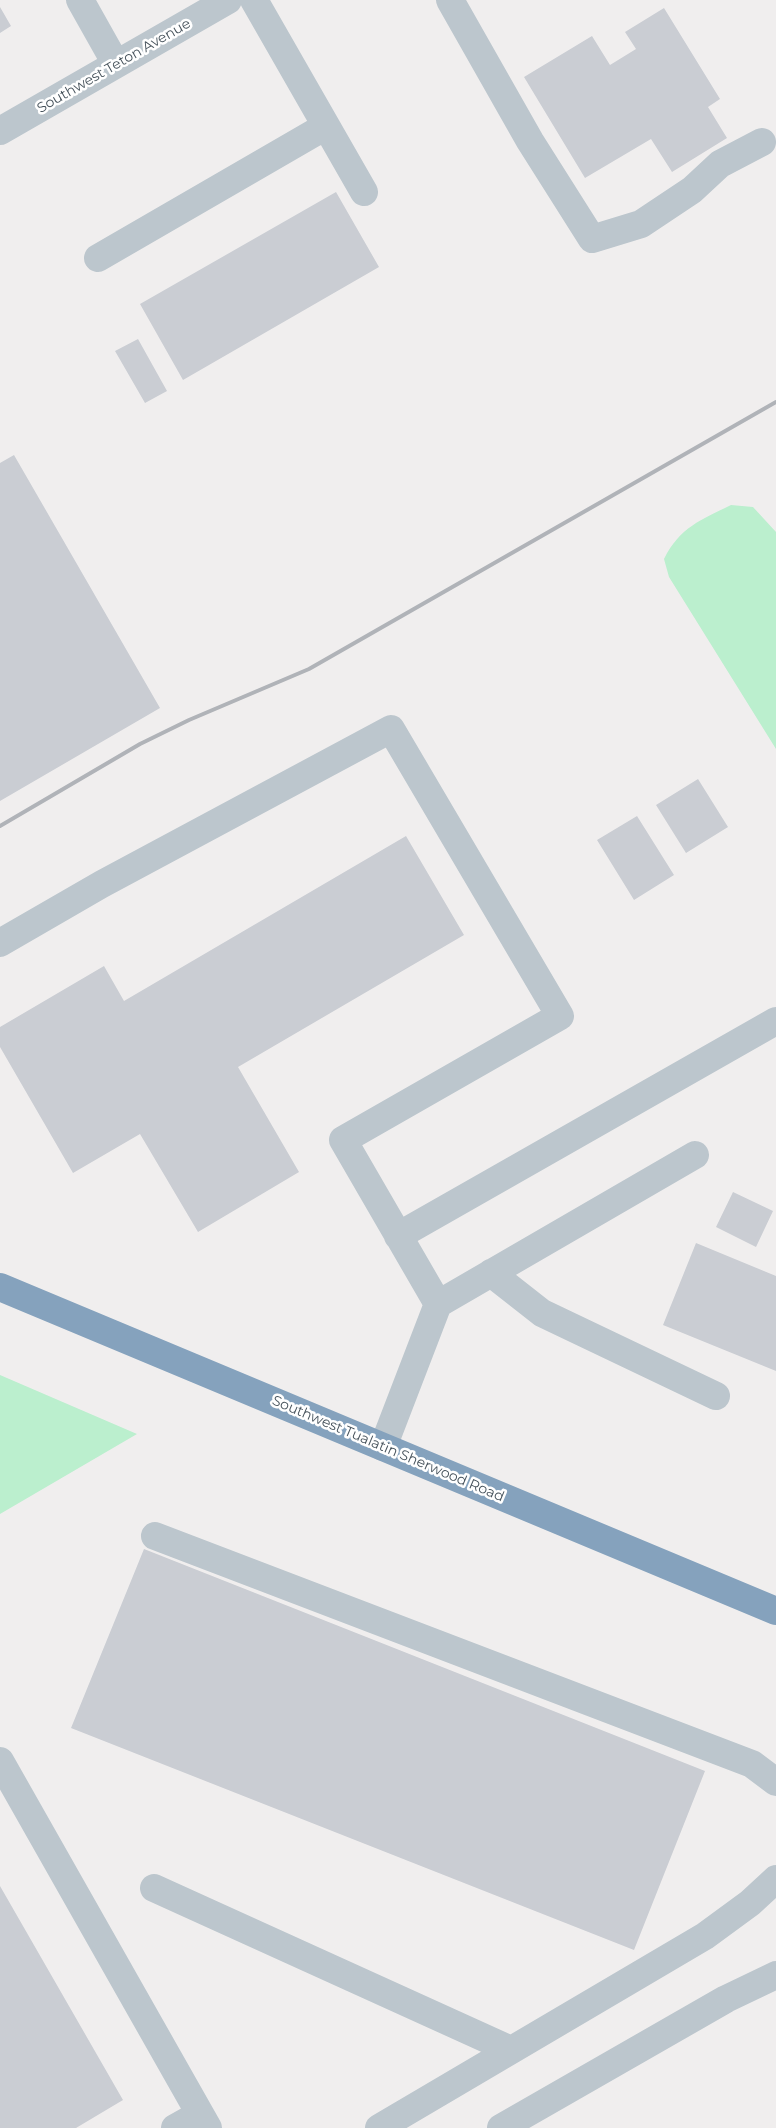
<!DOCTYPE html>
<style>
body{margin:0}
canvas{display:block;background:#f0eeee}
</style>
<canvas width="776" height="2128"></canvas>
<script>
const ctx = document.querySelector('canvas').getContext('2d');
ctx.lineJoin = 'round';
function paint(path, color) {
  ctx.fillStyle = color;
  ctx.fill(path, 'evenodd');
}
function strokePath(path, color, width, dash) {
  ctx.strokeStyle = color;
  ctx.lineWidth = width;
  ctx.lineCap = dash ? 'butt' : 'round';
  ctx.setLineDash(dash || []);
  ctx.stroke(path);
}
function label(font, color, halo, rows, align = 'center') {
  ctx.font = font + ' Montserrat,sans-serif';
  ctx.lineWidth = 5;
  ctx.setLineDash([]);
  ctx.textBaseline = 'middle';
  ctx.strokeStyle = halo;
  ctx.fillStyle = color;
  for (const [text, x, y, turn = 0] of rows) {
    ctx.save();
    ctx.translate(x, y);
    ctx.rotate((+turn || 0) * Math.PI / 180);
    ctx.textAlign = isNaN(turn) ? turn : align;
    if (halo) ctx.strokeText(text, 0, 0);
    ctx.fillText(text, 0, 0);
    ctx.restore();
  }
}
paint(new Path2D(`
 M731,505L753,507L776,532V749L669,577L664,559C680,527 701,520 731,505Z
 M0,1375L137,1434L0,1514Z`), '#bbefce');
paint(new Path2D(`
 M0,7L11,26L0,33Z
 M664,8L720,99L708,107L727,138L672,172L651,139L585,178L524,77L592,36L610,65L636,49L625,32Z
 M336,192L379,267L183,380L140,304Z
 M138,339L167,391L145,403L115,351Z
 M14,455L160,708L0,801V463Z
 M698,779L728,827L686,853L656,805Z
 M637,816L674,875L634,900L597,840Z
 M406,836L464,935L238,1067L299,1172L198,1232L140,1134L73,1173L0,1047V1027L104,966L124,1001Z
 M733,1192L773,1211L756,1247L716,1227Z
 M696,1243L776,1276V1371L663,1325Z
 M144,1549L705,1771L634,1950L71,1728Z
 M0,1886L123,2100L76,2128H0Z`), '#cacdd3');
strokePath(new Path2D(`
 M80,0L116,64
 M254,0L364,192
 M450,0L530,141L592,239L641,224L692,190L720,164L762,142
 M0,131L228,0
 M98,258L326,126
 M0,943L102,884L391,729L560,1016L343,1140L438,1304
 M398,1236L776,1021
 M491,1273L542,1313L716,1396
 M383,1447L438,1304L695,1155
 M155,1536L752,1764L776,1782
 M0,1761L208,2128
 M154,1888L511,2050
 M175,2128L200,2114
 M379,2128L705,1936L750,1903L776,1879
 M501,2128L726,1999L776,1975`), '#bcc6cd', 28);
strokePath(new Path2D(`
 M0,1287L776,1611`), '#85a2bd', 28);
strokePath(new Path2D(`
 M0,826L140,744L189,720L309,669L776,402`), '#b0b3b8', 4);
label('14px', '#46525b', '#fff', [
 ["Southwest Teton Avenue",114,66,-30],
 ["Southwest Tualatin Sherwood Road",388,1449,23]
]);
</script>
